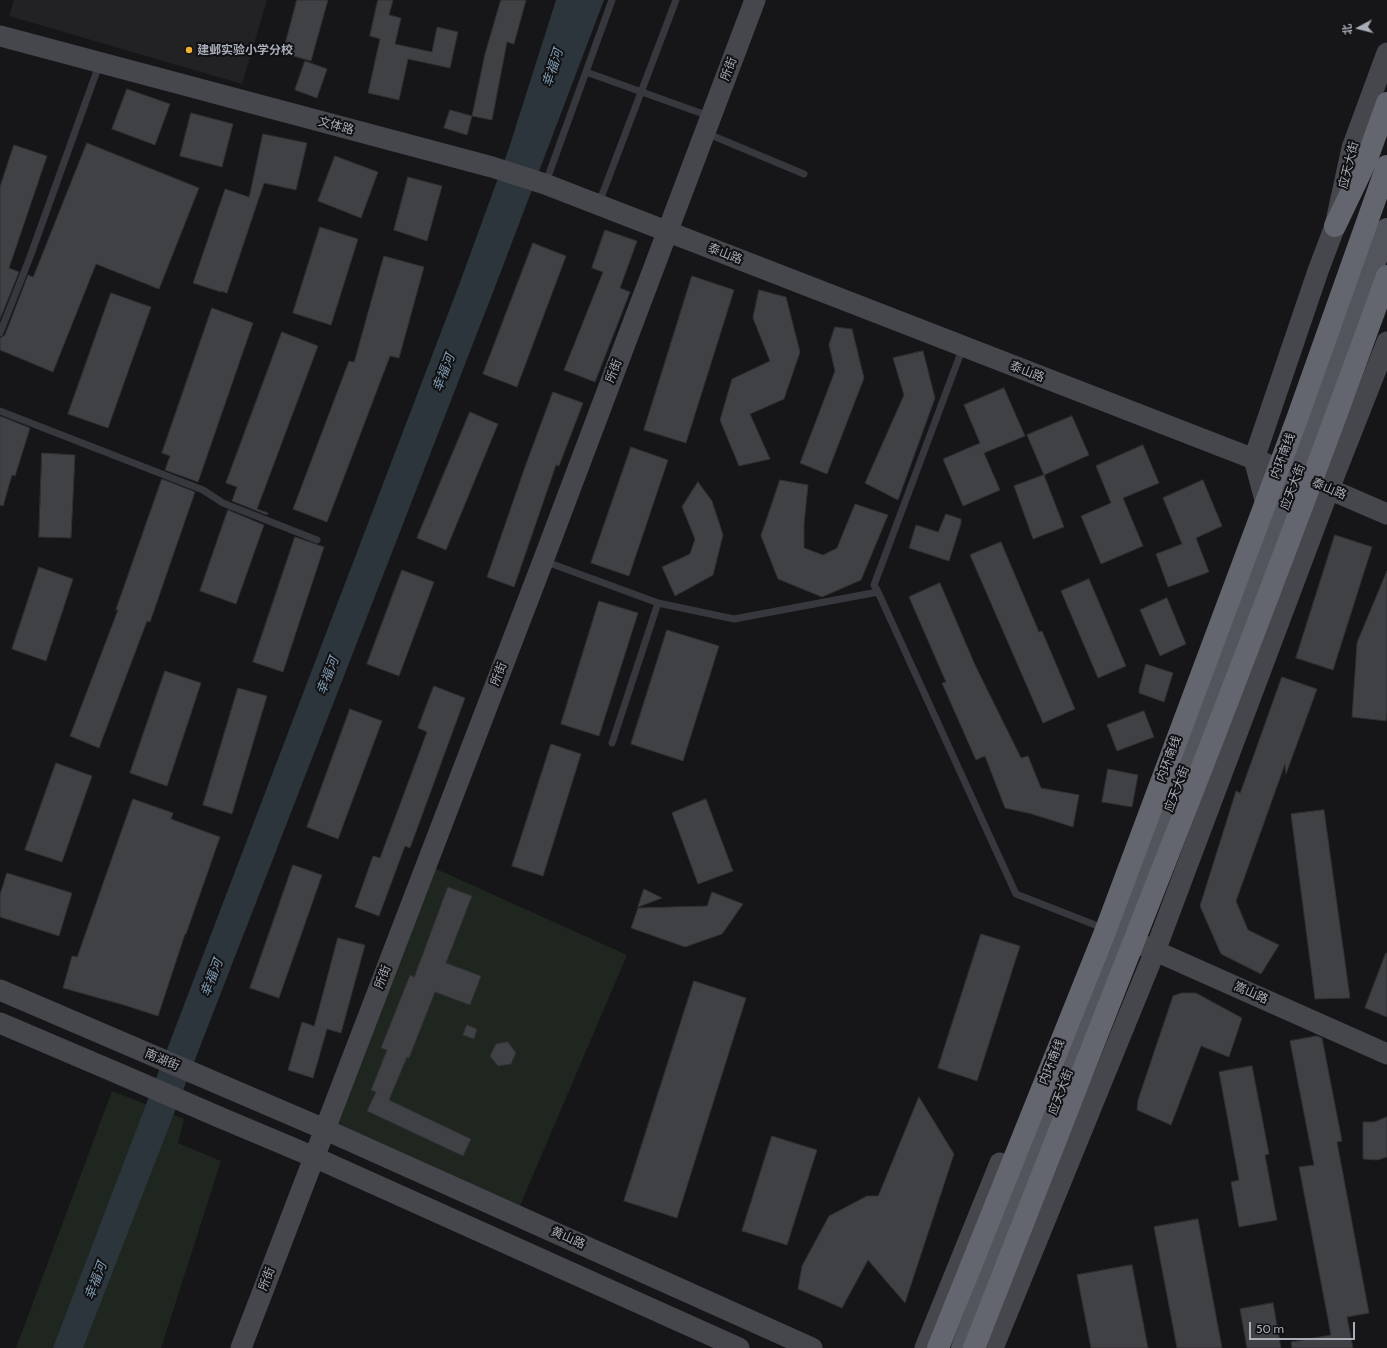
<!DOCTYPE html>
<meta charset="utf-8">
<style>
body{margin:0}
#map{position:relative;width:1387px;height:1348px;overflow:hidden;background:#161618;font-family:Cabin,"Noto Sans SC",sans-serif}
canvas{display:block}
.north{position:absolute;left:1339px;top:8px;width:40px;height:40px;-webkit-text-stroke:3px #111113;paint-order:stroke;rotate:263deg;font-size:11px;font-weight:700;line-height:16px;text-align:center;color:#a8adb8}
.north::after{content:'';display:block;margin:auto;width:14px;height:18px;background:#a8adb8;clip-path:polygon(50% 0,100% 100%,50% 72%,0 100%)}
.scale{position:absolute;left:1249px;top:1322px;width:106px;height:18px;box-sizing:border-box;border:2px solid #a8adb8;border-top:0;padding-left:5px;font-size:12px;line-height:14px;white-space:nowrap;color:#a8adb8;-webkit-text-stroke:3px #111113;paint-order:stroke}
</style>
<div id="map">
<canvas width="1387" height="1348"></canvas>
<div class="north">北</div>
<div class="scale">50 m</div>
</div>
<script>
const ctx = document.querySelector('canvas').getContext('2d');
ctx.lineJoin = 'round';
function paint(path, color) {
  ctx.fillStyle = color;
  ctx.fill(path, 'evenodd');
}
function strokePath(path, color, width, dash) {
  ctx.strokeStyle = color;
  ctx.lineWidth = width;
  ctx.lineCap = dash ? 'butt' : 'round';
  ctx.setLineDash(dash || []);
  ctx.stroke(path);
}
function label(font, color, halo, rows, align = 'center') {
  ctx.font = font + ' Cabin,"Noto Sans SC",sans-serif';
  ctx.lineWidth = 4;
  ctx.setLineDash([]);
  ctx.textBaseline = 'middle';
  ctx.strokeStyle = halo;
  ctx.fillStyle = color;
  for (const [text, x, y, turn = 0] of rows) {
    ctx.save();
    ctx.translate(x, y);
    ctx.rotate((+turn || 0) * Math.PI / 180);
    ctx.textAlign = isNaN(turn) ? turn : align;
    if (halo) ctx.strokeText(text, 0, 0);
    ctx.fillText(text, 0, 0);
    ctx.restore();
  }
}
paint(new Path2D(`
 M14,0H267L242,84L9,16Z`), '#222225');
paint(new Path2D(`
 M423,863L627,955L516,1215L324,1129Z
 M112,1091L184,1119L178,1143L221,1161L162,1345L161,1348H16Z`), '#1e261f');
paint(new Path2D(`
 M556,0H604L495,287L83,1348H53L459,285L509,148Z`), '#2c353c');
const building = new Path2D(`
 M297,0H328L311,61L283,53Z
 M378,0H393L389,15L401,18L395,44L432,52L437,27L458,32L450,68L408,59L399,100L368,93L380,39L370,36Z
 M501,0H526L514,44L507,42L492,120L472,116L485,54Z
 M305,61L327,69L317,98L295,90Z
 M127,89L170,104L155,145L112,129Z
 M450,110L472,116L467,135L444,128Z
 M191,113L233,124L222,167L180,156Z
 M263,134L307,143L296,190L264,183L227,293L221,291V292L193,283L225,189L249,197Z
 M87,143L199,188L159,289L96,264L53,372L0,350V338L5,335L28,275L33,277Z
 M14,145L47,156L9,268L19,272L0,319V187Z
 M335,156L378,172L361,218L318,201Z
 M408,177L442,186L427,241L394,230Z
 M320,227L358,239L331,325L293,313Z
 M605,230L637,241L620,288L630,292L595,382L564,370L603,272L592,268Z
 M533,243L566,256L517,387L483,374Z
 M384,256L424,267L399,358L390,356L327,522L293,509L349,361L354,362Z
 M692,276L734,290L686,443L644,430Z
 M759,290L786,297L800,352L784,399L750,414L770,459L739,466L720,420L732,379L770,361L753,318Z
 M111,293L151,307L108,428L68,414Z
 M212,308L253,323L198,482L165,470L170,456L162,453Z
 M835,327L852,329L864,378L827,474L800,463L835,371L829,345Z
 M282,332L318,346L257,509L268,513L267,515L232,501L237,487L226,483Z
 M923,351L935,398L898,500L865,483L904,395L893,358Z
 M1004,388L1025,436L984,453L1000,490L963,506L943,459L980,443L964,405Z
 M553,392L583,403L559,466L556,465L514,587L487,577L525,467Z
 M470,412L498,424L446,550L417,538Z
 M0,416L30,428L15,476L12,475L3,506L0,505Z
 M1072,416L1089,455L1044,475L1027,435Z
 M1143,445L1159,483L1123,498L1143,546L1101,564L1081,516L1111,503L1096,466Z
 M631,447L668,460L629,576L591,563Z
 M42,453L75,455L71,538L39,537Z
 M1044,475L1064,527L1033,539L1014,486Z
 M162,479L195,492L150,622L147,621L99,748L70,736L118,610H116Z
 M780,480L808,485L804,524V548L823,555L837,548L855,504L888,515L861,580L822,597L778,579L761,536Z
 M1203,480L1222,526L1196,538L1209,572L1168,587L1156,554L1182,544L1163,498Z
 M698,482L712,501L723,535L713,575L675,596L662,567L690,554L695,539L682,507Z
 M228,510L264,525L236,604L200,591Z
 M946,514L961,519V523L949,561L909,548L916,525L938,532Z
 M1335,535L1372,547L1333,670L1296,658Z
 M295,537L324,547L283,672L253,662Z
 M1001,542L1039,632L1042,631L1075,709L1043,723L970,555Z
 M39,567L73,579L46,661L12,649Z
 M402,570L434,582L399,676L367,664Z
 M1387,571V712L1386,721L1352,717L1357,643Z
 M1089,579L1126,666L1098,678L1061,591Z
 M940,583L975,665L1021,758L1028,756L1041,788L1079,795L1073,827L1032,814L1005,808L985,756L976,760L942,683L946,682L909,597Z
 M1167,598L1186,644L1160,656L1140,610Z
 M599,601L638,613L599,736L561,724Z
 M667,630L719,646L683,761L631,744Z
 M1146,664L1173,673L1164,702L1139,693V689Z
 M165,671L201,683L167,786L130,773Z
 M1282,677L1317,689L1286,774L1285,764L1236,901L1248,930L1279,945L1261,974L1221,954L1200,906L1236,791L1240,793Z
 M434,686L465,698L410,848L405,846L379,916L355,907L373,856L380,858L427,732L418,728Z
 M238,688L267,696L232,814L203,805Z
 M350,709L382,721L338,839L307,827Z
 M1144,711L1154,737L1117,751L1107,725Z
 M551,744L581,754L543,876L512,866Z
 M56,763L92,776L62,862L25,850Z
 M1108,769L1138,775L1132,807L1102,802Z
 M133,799L173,813L171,819L220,837L186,934H185L158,1016L124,1005L63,988L72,956L77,957Z
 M706,799L733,871L698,884L672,813Z
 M1324,810L1350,998L1315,999L1291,814Z
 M293,865L322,875L279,998L250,988Z
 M7,873L72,893L59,936L0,917V895Z
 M448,887L472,896L446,963L481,976L470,1005L435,992L409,1058L407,1057L389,1100L471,1139L463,1156L367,1111L376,1092L371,1090L387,1050L381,1048L410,975L414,977Z
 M644,889L662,898L638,907Z
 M712,892L743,904L722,934L685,947L631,928L638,908L707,906Z
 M981,934L1020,946L977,1081L938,1068Z
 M338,938L365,945L341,1033L327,1029L313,1078L288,1070L302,1022L314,1026Z
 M1386,953L1387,954V1017L1365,1008Z
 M694,981L746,998L677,1218L624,1201Z
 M1182,993H1196L1242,1018L1229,1057L1201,1046L1171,1125L1137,1110L1138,1100L1173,996Z
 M467,1025L477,1029L474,1039L463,1035Z
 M1317,1036L1322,1038L1342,1141L1337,1142L1369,1313L1347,1317L1353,1348H1292L1291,1342L1331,1335L1299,1167L1314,1165L1290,1041Z
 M508,1042L516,1053L511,1064L498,1066L490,1056L496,1044Z
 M1252,1066L1269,1154L1265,1155L1277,1220L1239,1227L1231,1182L1239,1180L1219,1072Z
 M919,1097L954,1154L905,1303L868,1260L842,1308L798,1289L802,1266L829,1216L867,1196H878Z
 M1387,1117V1157L1377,1160L1363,1159V1122H1374Z
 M772,1136L817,1150L787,1245L742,1231Z
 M1198,1219L1222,1348H1177L1154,1227Z
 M1132,1265L1148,1348H1091L1077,1275Z
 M1273,1303L1281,1348H1247L1240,1309Z`);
paint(building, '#404145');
strokePath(building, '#303034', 1);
strokePath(new Path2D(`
 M586,72L709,116
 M706,133L804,174
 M546,182L612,0
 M599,203L676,0
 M0,333L30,257L99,65
 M0,411L203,490L223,503L317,540
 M544,561L658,603
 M878,592L874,585L963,347
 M612,743L658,603L734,619L878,592L1016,894L1103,928`), '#37383d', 7);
strokePath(new Path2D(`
 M0,36L492,167L545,184L1254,459L1329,489L1387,514
 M1268,511L1254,459L1318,271L1335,226L1352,148L1387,53
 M1142,945L1387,1054
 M0,990L324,1129L812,1348
 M0,1023L122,1075
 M219,1117L314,1157L739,1348
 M241,1348L543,561L755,0
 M925,1348L1000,1163
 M993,1348L1155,951L1329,489L1387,342`), '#45474d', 21);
strokePath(new Path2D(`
 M962,1348L1088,1023L1297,476L1387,229`), '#53555c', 22);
strokePath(new Path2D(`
 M1335,226L1367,159L1387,103`), '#63666e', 22);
strokePath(new Path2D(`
 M122,1075L219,1117`), '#45474d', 21);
strokePath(new Path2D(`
 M938,1348L1105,932L1297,419L1387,166
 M974,1348C1030,1203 1089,1058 1145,913C1228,702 1310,490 1387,276`), '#63666e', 22);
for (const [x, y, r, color] of [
 [189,50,4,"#f2b134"]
]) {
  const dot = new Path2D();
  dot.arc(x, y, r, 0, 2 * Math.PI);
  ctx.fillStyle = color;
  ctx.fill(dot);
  strokePath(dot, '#111113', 1.5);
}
label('bold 12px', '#a8adb8', '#111113', [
 ["建邺实验小学分校",197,50]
], 'left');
label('12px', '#a8adb8', '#111113', [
 ["所街",729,69,-69],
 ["文体路",336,126,15],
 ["应天大街",1349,165,-76],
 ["泰山路",725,254,21],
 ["所街",614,371,-69],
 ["泰山路",1027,372,21],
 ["内环南线",1283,456,-69],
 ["应天大街",1293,487,-69],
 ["泰山路",1329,489,23],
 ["所街",499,674,-69],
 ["内环南线",1169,759,-69],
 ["应天大街",1177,789,-69],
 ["所街",383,977,-69],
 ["嵩山路",1251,993,24],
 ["南湖街",162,1060,23],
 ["内环南线",1052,1062,-68],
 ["应天大街",1061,1092,-69],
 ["黄山路",568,1238,24],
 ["所街",267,1279,-69]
]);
label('italic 13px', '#7f9bb3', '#111113', [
 ["幸福河",553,68,-72],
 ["幸福河",444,373,-69],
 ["幸福河",328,676,-69],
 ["幸福河",212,978,-69],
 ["幸福河",96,1281,-69]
]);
</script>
